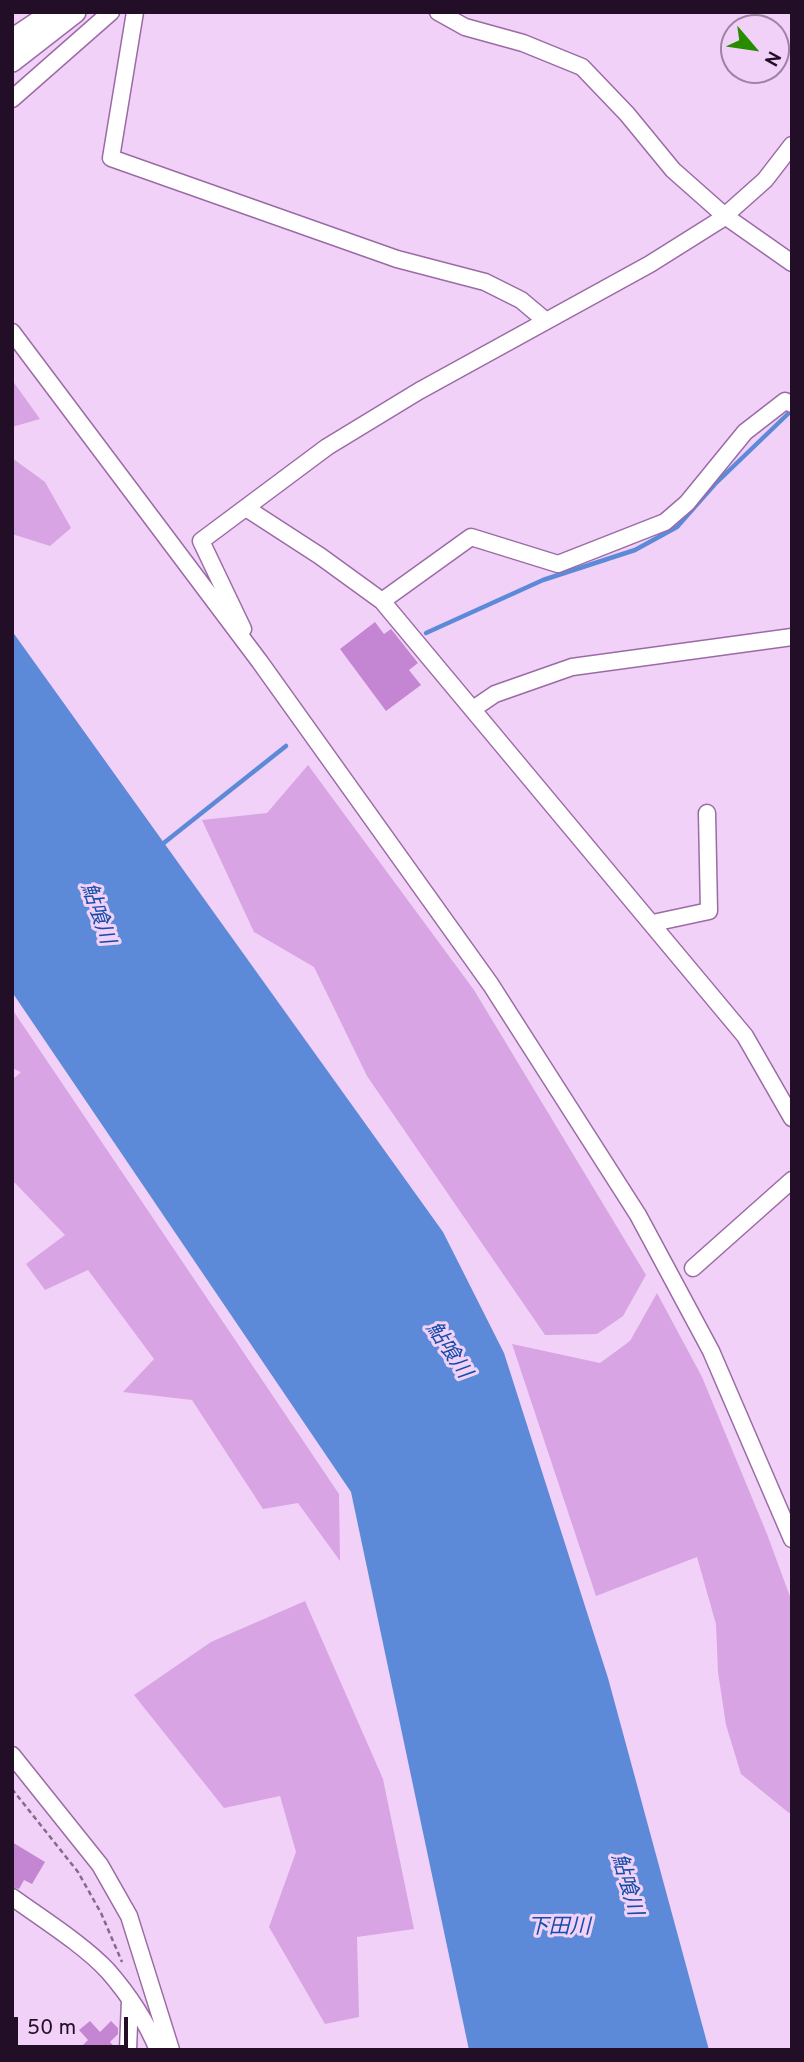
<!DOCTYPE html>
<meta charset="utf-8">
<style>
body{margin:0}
#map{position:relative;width:804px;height:2062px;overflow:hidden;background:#f1d1f8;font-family:Overpass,sans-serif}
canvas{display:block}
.frame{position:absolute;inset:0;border:14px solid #220f27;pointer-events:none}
.north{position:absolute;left:720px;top:14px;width:70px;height:70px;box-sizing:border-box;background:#f1d1f8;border:2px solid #9e83a4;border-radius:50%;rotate:119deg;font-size:19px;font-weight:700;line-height:28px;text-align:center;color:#220f27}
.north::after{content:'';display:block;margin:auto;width:24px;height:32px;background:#288c01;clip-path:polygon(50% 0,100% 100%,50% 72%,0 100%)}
.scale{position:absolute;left:14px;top:2017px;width:114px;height:32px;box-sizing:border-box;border:4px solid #220f27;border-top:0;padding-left:9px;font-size:21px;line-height:24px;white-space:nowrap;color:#220f27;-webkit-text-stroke:5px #f1d1f8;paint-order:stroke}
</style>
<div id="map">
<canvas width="804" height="2062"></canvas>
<div class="frame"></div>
<div class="north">N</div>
<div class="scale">50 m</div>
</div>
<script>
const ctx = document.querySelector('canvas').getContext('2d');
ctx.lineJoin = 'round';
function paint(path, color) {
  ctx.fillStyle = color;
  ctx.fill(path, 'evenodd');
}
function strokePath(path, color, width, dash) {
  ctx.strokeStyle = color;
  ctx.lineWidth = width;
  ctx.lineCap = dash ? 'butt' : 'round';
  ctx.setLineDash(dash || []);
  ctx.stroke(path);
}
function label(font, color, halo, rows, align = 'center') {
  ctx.font = font + ' Overpass,"Noto Sans JP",sans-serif';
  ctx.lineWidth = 6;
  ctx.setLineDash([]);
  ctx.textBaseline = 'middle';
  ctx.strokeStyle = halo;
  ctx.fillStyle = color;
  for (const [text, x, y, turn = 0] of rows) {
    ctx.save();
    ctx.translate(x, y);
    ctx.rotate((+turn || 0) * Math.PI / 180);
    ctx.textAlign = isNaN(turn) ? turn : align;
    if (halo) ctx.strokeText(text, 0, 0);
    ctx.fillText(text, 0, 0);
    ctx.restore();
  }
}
paint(new Path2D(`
 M12,380L40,419L12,427Z
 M12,458L45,482L71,528L50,546L12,534Z
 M308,765L474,990L646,1275L623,1316L597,1334L545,1335L367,1076L314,967L254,932L202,820L267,813Z
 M12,1009L339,1494L340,1561L298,1503L263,1509L192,1400L123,1392L154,1359L88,1270L45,1290L26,1264L65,1235L15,1183H12V1080L21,1072L12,1068Z
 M657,1293L702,1377L767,1534L792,1602V1810L789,1813L741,1774L726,1725L718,1672L716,1624L697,1557L596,1596L512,1344L600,1363L630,1341Z
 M305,1601L383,1779L414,1929L357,1937L359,2017L325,2024L269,1927L296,1852L280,1796L224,1808L134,1695L211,1642Z`), '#d8a4e3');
paint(new Path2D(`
 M12,631L443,1232L504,1353L608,1678L709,2050H469L351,1492L12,992Z`), '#5c8ad8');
strokePath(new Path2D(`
 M426,633L543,580L635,550L677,527L715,484L792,410
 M160,846L286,746`), '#5c8ad8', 4.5);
paint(new Path2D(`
 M375,622L384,634L391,629L418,663L409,670L421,685L386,711L340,649Z
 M12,1842L45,1862L32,1884L24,1880L19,1889L12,1887Z
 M90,2021L100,2032L111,2021L118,2028V2034L110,2042L117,2050H78L88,2040L79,2030Z`), '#c485d2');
const minor = new Path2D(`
 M135,12L111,158L397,259L485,282L521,300L546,321
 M438,12L465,27L523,43L582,67L627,114L673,170L725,216L792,263
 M12,99L111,12
 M12,332L260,662L491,985L638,1215L711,1351L792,1539
 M246,508L320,556L382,601L745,1036L792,1118
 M382,601L471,537L558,564L665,522L687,503L745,432L785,401L792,404
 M243,629L201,541L327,447L419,391L650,264L720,220L765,180L792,145
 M473,709L495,694L572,667L792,637
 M653,923L709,911L707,813
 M693,1268L792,1180
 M12,1755L100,1865L129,1916L171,2050
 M12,1897C41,1918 84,1945 108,1971C129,1995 146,2021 158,2050
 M128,2050L130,2000`);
const major = new Path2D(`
 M12,40L54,12
 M12,61L75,12`);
strokePath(minor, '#9b6ba6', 19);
strokePath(major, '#9b6ba6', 24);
strokePath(new Path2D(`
 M12,1789L78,1872L101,1913L122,1962`), '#846b8a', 2.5, [5, 3.5]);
strokePath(minor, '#fff', 16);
strokePath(major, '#fff', 21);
label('italic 21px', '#154da8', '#f1d1f8', [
 ["鮎喰川",96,914,71],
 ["鮎喰川",447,1351,56],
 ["鮎喰川",625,1885,74],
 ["下田川",559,1929]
]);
</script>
